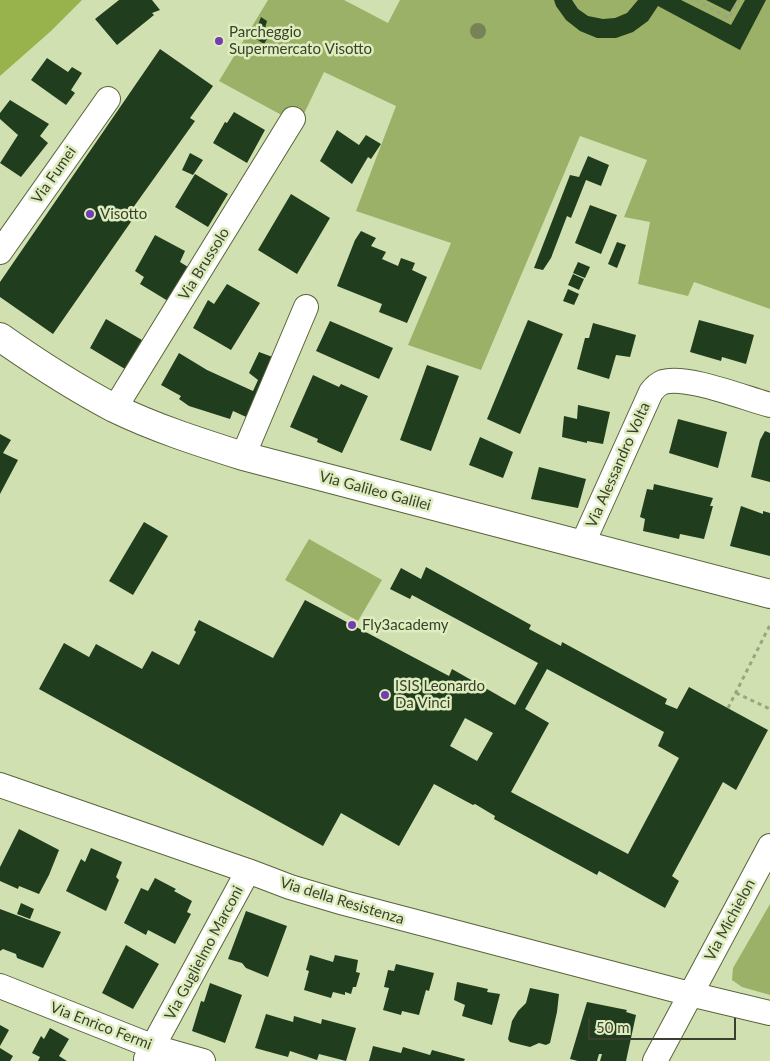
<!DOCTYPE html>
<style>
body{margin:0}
#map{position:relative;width:770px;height:1061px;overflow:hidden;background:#d1e0b1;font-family:Lato,sans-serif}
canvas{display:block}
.scale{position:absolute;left:588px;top:1018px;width:148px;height:22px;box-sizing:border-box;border:2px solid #3a402d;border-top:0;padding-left:6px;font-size:15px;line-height:18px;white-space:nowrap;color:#3a402d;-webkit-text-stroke:4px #deedbd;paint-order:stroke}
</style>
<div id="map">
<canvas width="770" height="1061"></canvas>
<div class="scale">50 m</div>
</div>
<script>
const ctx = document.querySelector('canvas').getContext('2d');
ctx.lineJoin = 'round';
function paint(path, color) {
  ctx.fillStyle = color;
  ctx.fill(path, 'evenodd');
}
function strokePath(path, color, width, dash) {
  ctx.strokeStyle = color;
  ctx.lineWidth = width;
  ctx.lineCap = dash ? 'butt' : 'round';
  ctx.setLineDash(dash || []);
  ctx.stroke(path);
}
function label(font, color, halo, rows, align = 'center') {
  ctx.font = font + ' Lato,sans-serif';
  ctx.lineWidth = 5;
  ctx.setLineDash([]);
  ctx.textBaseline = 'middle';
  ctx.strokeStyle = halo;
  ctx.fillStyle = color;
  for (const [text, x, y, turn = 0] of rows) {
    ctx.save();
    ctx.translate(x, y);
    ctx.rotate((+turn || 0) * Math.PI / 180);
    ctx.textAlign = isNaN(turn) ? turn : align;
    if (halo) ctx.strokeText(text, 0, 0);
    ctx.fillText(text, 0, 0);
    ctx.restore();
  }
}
paint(new Path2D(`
 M268,0H344L388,23L400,0H770V309L694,282L688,296L638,284L650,222L624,217L647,160L580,136L481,370L408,345L451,243L356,211L396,106L324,72L300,122L287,118L219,81Z
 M309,539L382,580L358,621L285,580Z
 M770,904V995L742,987L732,980L733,968Z`), '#9cb168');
paint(new Path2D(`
 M0,0H82L51,31L0,76Z`), '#98b34b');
paint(new Path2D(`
 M119,0H152L160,10L152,13L154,15L117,45L95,19Z
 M554,0H572L578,9L588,16L603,19L615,18L627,13L638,0H681L731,25L745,0H766L740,50L658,6L648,21L633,32L616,38H597L580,31L566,20L556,6Z
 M706,0H737L730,12Z
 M261,17L267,21L264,32L269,36L264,44L253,37Z
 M160,49L213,86L190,118L195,121L130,212L135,216L53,334L0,297V282Z
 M47,58L68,72L72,67L82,73L71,90L75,93L66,105L31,80Z
 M10,100L49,124L40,136L48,143L21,177L0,163L18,135L0,119V113Z
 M234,112L265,130L247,163L213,143L225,122L227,123Z
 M337,130L359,145L366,135L381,144L371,159L368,157L352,184L320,161Z
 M190,153L203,160L193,175L182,170Z
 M588,156L609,165L601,186L586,180L571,218L567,216L551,258L543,270L534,268L570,175L579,177Z
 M195,174L228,194L208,227L175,207Z
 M291,194L330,218L297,274L258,250Z
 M590,205L617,215L601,254L575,243Z
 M361,231L376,238L371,246L386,252L382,259L398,266L401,258L415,263L412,270L427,277L407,323L379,312L382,304L337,286L355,240Z
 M155,235L185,251L180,262L188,267L168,301L140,284L144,277L135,271Z
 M617,242L626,245L617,268L608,264Z
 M578,262L590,267L585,278L573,273Z
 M573,274L584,279L579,290L568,285Z
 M227,284L260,303L231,350L193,328L208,300L214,304Z
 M568,289L579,294L574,305L563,301Z
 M106,319L142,340L125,369L90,348Z
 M528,320L563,334L520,434L487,419Z
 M699,320L754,335L746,364L722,357L721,361L690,352Z
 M330,321L393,348L379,379L316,351Z
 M593,323L636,335L630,357L616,355L609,379L577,369L585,338H589Z
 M259,352L278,359L253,420L233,411L230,419L189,406L179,399L181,396L161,385L179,353L207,370L253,391L258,380L249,373Z
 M427,365L459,376L431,451L400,440Z
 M313,375L339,387L341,384L368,396L342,453L317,442L318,439L290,427Z
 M578,405L610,412L603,444L587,441V443L562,437L564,416L577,419Z
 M678,419L727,432L718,468L669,453Z
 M765,431L770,433V482L751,477L760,440Z
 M0,434L11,440L3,453L18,460L0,494Z
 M480,437L513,452L503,478L469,465Z
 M539,467L586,479L578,508L531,499Z
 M654,484L713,498L710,506H713L704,539L680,534L679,539L643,531L645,519L640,517L647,489L653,490Z
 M741,506L763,514V511L770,513V556L730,546Z
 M144,522L168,536L133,595L109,581Z
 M426,567L531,625L529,629L561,646L562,642L667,699L665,704L677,709L689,687L768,730L736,790L723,782L672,876L679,881L665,908L599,871L597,875L494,819L495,816L475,804L473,805L434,784L399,846L341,813L323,846L39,689L64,643L89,657L96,644L142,669L152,651L179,665L196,632L194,630L199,620L273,658L305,600L449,676L452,669L515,705L538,663L412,595L410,599L390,589L401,568L421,579ZM547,669L664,732L658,746L679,758L628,854L511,792L549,723L525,709ZM465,718L493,733L477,761L450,746Z
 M19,829L59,850L49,875L39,894L19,886L18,889L0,881V867Z
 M91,848L122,862L116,877L119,880L106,911L66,891L81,859L85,862Z
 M155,878L176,889L174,891L192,901L187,912L191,914L175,944L148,930L146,935L124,923L141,888L148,891Z
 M21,903L34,909L30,919L17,914Z
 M0,909L61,932L43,968L17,958L16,954L3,949L0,951Z
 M246,911L287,926L268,977L246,968L242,963L228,959Z
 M126,945L159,964L133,1009L102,993Z
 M310,955L333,962L335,955L358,960L356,972L360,973L356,987H353L351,994L345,992V995L333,992L331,998L304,990L309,971L306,970Z
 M396,964L434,973L429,991L426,990L419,1015L402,1011L401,1015L383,1010L389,988L384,987L388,970L394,971Z
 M457,982L488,989L487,992L500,994L492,1025L462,1016L465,1005L454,1000Z
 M210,983L242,995L225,1043L192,1031L201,1001L204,1002Z
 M530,988L559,994L557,1012L550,1043L546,1045L539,1043L530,1047L510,1042L508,1039L512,1021L518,1011L526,1003Z
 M587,1002L627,1010L626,1012L636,1015L626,1061H600L602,1054H599L597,1061H578L570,1059Z
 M266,1014L293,1022L294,1016L321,1024L322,1019L356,1028L346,1061L319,1054L317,1060L290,1051L288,1057L255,1048Z
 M0,1025L9,1030L0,1046Z
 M50,1028L69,1039L59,1056L67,1061H38L40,1057L32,1053L41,1036L44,1039Z
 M373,1046L401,1053L403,1047L430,1055L432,1050L465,1059L464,1061H369Z
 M0,1048L13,1056L10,1061H0Z`), '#203d1e');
const street = new Path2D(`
 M0,252L108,99
 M115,408L293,119
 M243,456L306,307
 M582,545L651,392C654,388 658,384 663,382C687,375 744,398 770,405
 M0,785L248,871L290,887L344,903L690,994L770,1013
 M0,986L154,1047L203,1061
 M146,1059L248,871
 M655,1061L770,846`);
const secondary = new Path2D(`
 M0,337C37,363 74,387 114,408C155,428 199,442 243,456L770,594`);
strokePath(street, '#58643a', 26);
strokePath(secondary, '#58643a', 30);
strokePath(new Path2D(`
 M696,0L729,18L739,0
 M736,693L770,709
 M728,708L770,625`), '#99a480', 3, [4, 4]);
strokePath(street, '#fff', 24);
strokePath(secondary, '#fff', 28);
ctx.fillStyle = '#778356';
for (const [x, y] of [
 [478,31]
]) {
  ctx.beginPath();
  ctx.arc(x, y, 8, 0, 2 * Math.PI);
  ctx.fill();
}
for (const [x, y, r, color] of [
 [219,41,5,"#743cb2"],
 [90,214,5,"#743cb2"],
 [352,625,5,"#743cb2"],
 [385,695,5,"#743cb2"]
]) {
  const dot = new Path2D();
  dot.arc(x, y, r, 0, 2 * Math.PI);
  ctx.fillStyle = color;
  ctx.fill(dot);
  strokePath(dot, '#deedbd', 2);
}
label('15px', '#3a402d', '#deedbd', [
 ["Parcheggio",229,32],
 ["Supermercato Visotto",229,49],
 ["Visotto",100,214],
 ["Fly3academy",362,625],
 ["ISIS Leonardo",395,686],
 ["Da Vinci",395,703]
], 'left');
label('15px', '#3a402d', '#deedbd', [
 ["Via Fumei",54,175,-55],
 ["Via Brussolo",204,264,-58],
 ["Via Alessandro Volta",618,465,-66],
 ["Via Galileo Galilei",375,491,15],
 ["Via della Resistenza",342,901,17],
 ["Via Michielon",730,920,-62],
 ["Via Guglielmo Marconi",204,953,-62],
 ["Via Enrico Fermi",101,1026,21]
]);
</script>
